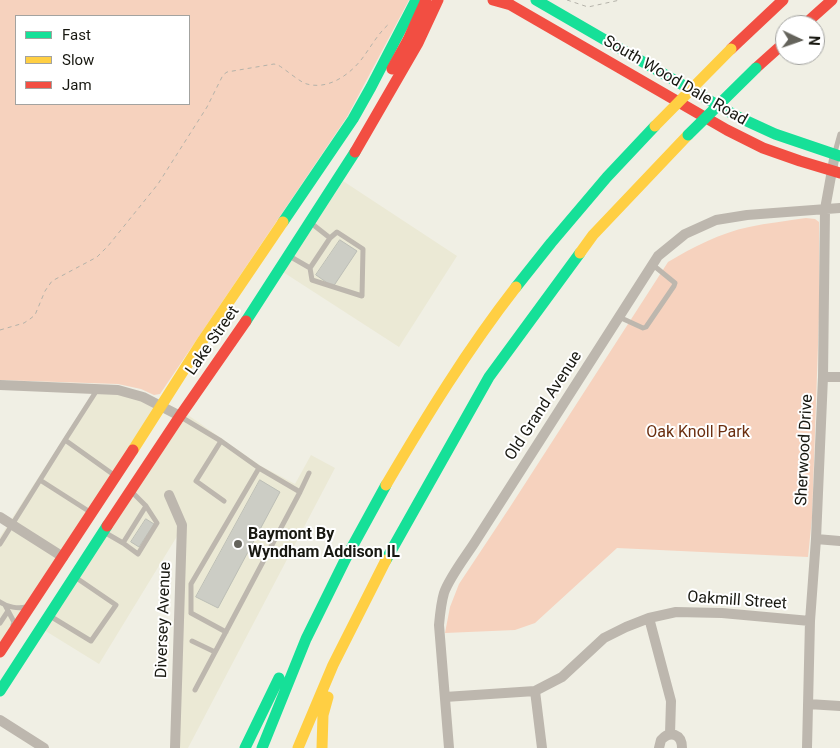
<!DOCTYPE html>
<style>
body{margin:0}
#map{position:relative;width:840px;height:748px;overflow:hidden;background:#f0efe4;font-family:Roboto,sans-serif}
canvas{display:block}
.legend{position:absolute;left:15px;top:15px;width:175px;height:90px;box-sizing:border-box;background:#fff;border:1px solid #a3a3a0;margin:0;padding:6px 9px;list-style:none;font-size:15px;color:#181811}
.legend li{display:flex;align-items:center;gap:10px;height:25px}
.legend b{width:25px;border:1px solid #a3a3a0}
.north{position:absolute;left:775px;top:15px;width:50px;height:50px;box-sizing:border-box;background:#fff;border:1px solid #a3a3a0;border-radius:50%;rotate:93deg;font-size:14px;font-weight:700;line-height:20px;text-align:center;color:#181811}
.north::after{content:'';display:block;margin:auto;width:18px;height:22px;background:#64635b;clip-path:polygon(50% 0,100% 100%,50% 72%,0 100%)}
</style>
<div id="map">
<canvas width="840" height="748"></canvas>
<ul class="legend">
<li><b style="height:6px;background:#16e098"></b>Fast</li>
<li><b style="height:6px;background:#ffcf43"></b>Slow</li>
<li><b style="height:6px;background:#f24e42"></b>Jam</li>
</ul>
<div class="north">N</div>
</div>
<script>
const ctx = document.querySelector('canvas').getContext('2d');
ctx.lineJoin = 'round';
function paint(path, color) {
  ctx.fillStyle = color;
  ctx.fill(path, 'evenodd');
}
function strokePath(path, color, width, dash) {
  ctx.strokeStyle = color;
  ctx.lineWidth = width;
  ctx.lineCap = dash ? 'butt' : 'round';
  ctx.setLineDash(dash || []);
  ctx.stroke(path);
}
function label(font, color, halo, rows, align = 'center') {
  ctx.font = font + ' Roboto,sans-serif';
  ctx.lineWidth = 4;
  ctx.setLineDash([]);
  ctx.textBaseline = 'middle';
  ctx.strokeStyle = halo;
  ctx.fillStyle = color;
  for (const [text, x, y, turn = 0] of rows) {
    ctx.save();
    ctx.translate(x, y);
    ctx.rotate((+turn || 0) * Math.PI / 180);
    ctx.textAlign = isNaN(turn) ? turn : align;
    if (halo) ctx.strokeText(text, 0, 0);
    ctx.fillText(text, 0, 0);
    ctx.restore();
  }
}
paint(new Path2D(`
 M343,181L457,256L399,347L283,272Z
 M94,391L117,392L158,407L0,648V537Z
 M185,413L261,466L295,484L311,455L335,468L188,748H174L179,533L99,664L44,630Z`), '#ebe9d5');
paint(new Path2D(`
 M0,0H409L347,117L160,394L154,395L141,389L118,384L0,380ZM16,16H189V104H16Z
 M806,218L815,219L819,222V316L812,518L808,557L617,548L535,623L515,630L445,633L450,607L459,584L510,507L668,262C693,247 720,233 749,227C767,223 787,221 806,218Z`), '#f6d2be');
const building = new Path2D(`
 M340,240L357,251L333,287L316,275Z
 M260,480L280,492L218,608L196,597Z
 M146,519L154,524L139,547L131,542Z`);
paint(building, '#cccdc5');
strokePath(building, '#bcbeb6', 1);
strokePath(new Path2D(`
 M567,0L588,7L620,0
 M0,330L24,323L30,319L35,315L45,291L52,281L97,257L108,246L158,184L207,107L223,75L227,72L274,64L278,65C285,69 301,83 307,84C328,90 349,75 361,60C371,47 378,33 390,23`), '#b4b2a9', 1, [4, 4]);
strokePath(new Path2D(`
 M835,152L840,134
 M311,223L330,238
 M337,232L363,249L362,296L312,280L310,268L330,238Z
 M291,257L310,268
 M619,317L643,328L646,327L674,286L675,283L653,265
 M181,417L221,441L259,468L300,492L195,690
 M65,440L97,390
 M221,441L196,481L224,501
 M40,480L90,512
 M300,492L309,473
 M104,532L123,543L146,506L133,493
 M123,543L138,554L157,523L146,506
 M0,544L65,440L114,475
 M0,602C7,607 18,609 26,607
 M5,605L14,622L13,625
 M191,613V584L259,468
 M191,613L226,632
 M50,616L91,641L116,605L75,577
 M0,623L8,611
 M192,641L215,652`), '#bdb7ae', 5);
strokePath(new Path2D(`
 M823,377H840
 M0,385L118,390L143,397L180,416
 M169,495L182,525L175,748
 M0,517L63,557
 M816,539L840,541
 M649,618L671,701L670,734
 M535,691L542,748
 M445,697L535,691L562,677L604,638L626,627L649,618L676,612L722,613L810,621
 M808,704L840,706
 M0,720L44,748
 M449,748L439,625C440,614 441,603 444,593C449,578 466,556 475,542L658,256L685,234L716,220L747,215L840,208
 M659,748L661,740C670,730 682,734 682,748
 M807,748L810,621L816,539L823,377L825,209L835,154`), '#bdb7ae', 10);
strokePath(new Path2D(`
 M536,0L738,117L775,134L840,156
 M283,222L353,119L371,87L416,0
 M516,287L551,243L607,177L655,126
 M246,321L355,152
 M386,560L489,377L580,253
 M0,691L107,526
 M245,748L279,678
 M262,748L306,639L346,558L386,485`), '#16e098', 11);
strokePath(new Path2D(`
 M580,253L593,235L688,135
 M133,450L203,340L283,222
 M386,485C426,417 467,350 516,287
 M298,748L333,665L386,560
 M322,748L323,715L328,697`), '#ffcf43', 11);
strokePath(new Path2D(`
 M493,0L511,5
 M502,0L727,130L763,148L800,161L840,173
 M804,25L832,0
 M731,49L783,0
 M756,68L785,42
 M392,69L408,40L426,0
 M355,152L418,43L438,0
 M107,526L180,416L246,321
 M0,652L133,450`), '#f24e42', 11);
strokePath(new Path2D(`
 M688,135L756,68`), '#16e098', 11);
strokePath(new Path2D(`
 M655,126L731,49`), '#ffcf43', 11);
for (const [x, y, r, color] of [
 [238,544,5,"#64635b"]
]) {
  const dot = new Path2D();
  dot.arc(x, y, r, 0, 2 * Math.PI);
  ctx.fillStyle = color;
  ctx.fill(dot);
  strokePath(dot, '#fff', 2);
}
label('16px', '#181811', '#fff', [
 ["South Wood Dale Road",675,81,30],
 ["Lake Street",213,341,-55],
 ["Old Grand Avenue",544,406,-57],
 ["Sherwood Drive",805,450,-87],
 ["Oakmill Street",737,601,4],
 ["Diversey Avenue",164,620,-88]
]);
label('16px', '#6b2f10', '#fff', [
 ["Oak Knoll Park",698,433]
]);
label('bold 16px', '#181811', '#fff', [
 ["Baymont By",248,535],
 ["Wyndham Addison IL",248,553]
], 'left');
</script>
